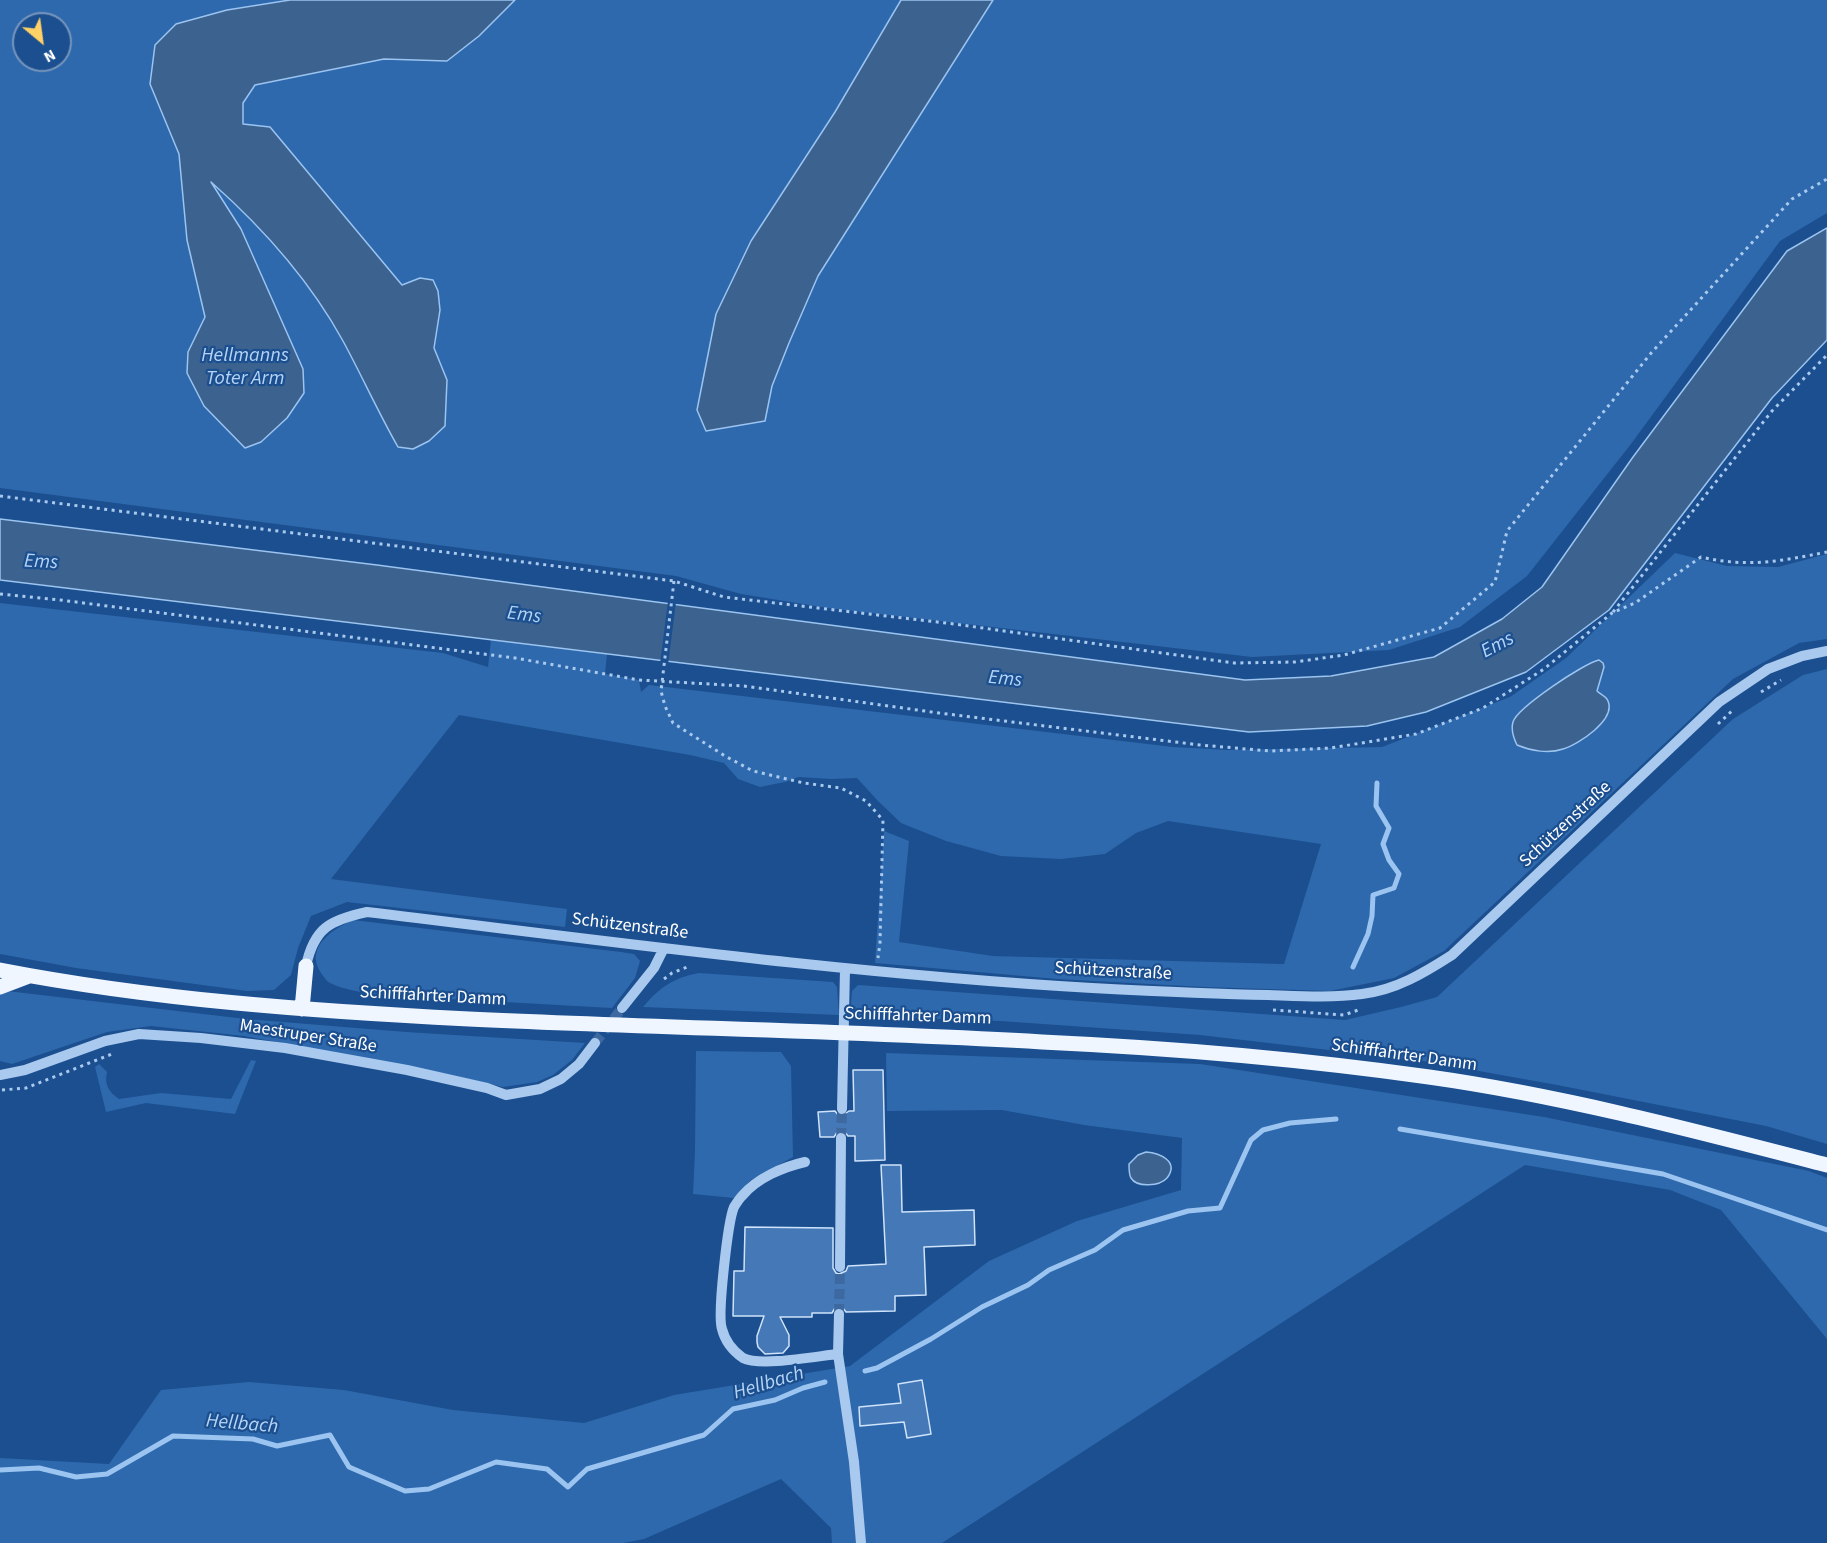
<!DOCTYPE html>
<meta charset="utf-8">
<style>
body{margin:0}
#map{position:relative;width:1827px;height:1543px;overflow:hidden;background:#1b4f8f;font-family:"Source Sans 3",sans-serif}
canvas{display:block}
.north{position:absolute;left:12px;top:12px;width:60px;height:60px;box-sizing:border-box;background:#1b4f8f;border:2px solid #7695bc;border-radius:50%;rotate:151deg;font-size:16px;font-weight:700;line-height:24px;text-align:center;color:#fff}
.north::after{content:'';display:block;margin:auto;width:21px;height:27px;background:#ffd166;clip-path:polygon(50% 0,100% 100%,50% 72%,0 100%)}
</style>
<div id="map">
<canvas width="1827" height="1543"></canvas>
<div class="north">N</div>
</div>
<script>
const ctx = document.querySelector('canvas').getContext('2d');
ctx.lineJoin = 'round';
function paint(path, color) {
  ctx.fillStyle = color;
  ctx.fill(path, 'evenodd');
}
function strokePath(path, color, width, dash) {
  ctx.strokeStyle = color;
  ctx.lineWidth = width;
  ctx.lineCap = dash ? 'butt' : 'round';
  ctx.setLineDash(dash || []);
  ctx.stroke(path);
}
function label(font, color, halo, rows, align = 'center') {
  ctx.font = font + ' "Source Sans 3",sans-serif';
  ctx.lineWidth = 4.5;
  ctx.setLineDash([]);
  ctx.textBaseline = 'middle';
  ctx.strokeStyle = halo;
  ctx.fillStyle = color;
  for (const [text, x, y, turn = 0] of rows) {
    ctx.save();
    ctx.translate(x, y);
    ctx.rotate((+turn || 0) * Math.PI / 180);
    ctx.textAlign = isNaN(turn) ? turn : align;
    if (halo) ctx.strokeText(text, 0, 0);
    ctx.fillText(text, 0, 0);
    ctx.restore();
  }
}
paint(new Path2D(`
 M0,0H290L227,10L176,24L150,84L179,154L187,240L205,317L188,352L204,406L245,448L262,442L287,418L303,393V369L241,229L208,180C242,211 276,243 304,280C338,325 362,378 387,428L447,380L434,348L440,310L420,278L402,285L243,124V103L255,85L384,59L447,61L515,0H901L835,112L751,241L716,314L765,420L772,386L789,343L818,276L993,0H1827V213L1780,241L1631,444L1527,576L1460,627L1389,650L1252,657L828,608L741,594L676,576L0,488ZM24,24H60V60H24Z
 M1675,553L1727,566L1778,567L1827,554V639L1799,643L1733,679L1444,951L1394,978L1330,991L1204,987L1057,979L875,963L884,831L909,841L899,942L993,956L1284,964L1321,844L1168,821L1136,833L1105,854L1061,859L1001,856L946,841L901,823L878,801L857,778L831,779L799,777L785,782L760,787L738,779L724,763L690,755L459,715L331,879L567,909L565,927L347,902L311,916L298,948L291,975L274,990L247,991L76,968L0,954V603L443,653L488,667L491,640L607,654L605,674L639,680L641,692L649,685L1173,747L1228,750L1382,747L1510,697L1566,658Z
 M1827,669V1144L1766,1126L1557,1085L1423,1061L1200,1035L1000,1021L850,1016L852,991L858,985L1345,1020L1401,1007L1437,997L1733,719L1803,675Z
 M353,920L621,952L634,954L640,961L635,978L612,1008L377,995C361,992 345,990 330,983C326,981 324,977 321,973C304,947 333,929 353,920Z
 M699,973L833,982L837,987L839,1015L643,1007C660,987 673,978 699,973Z
 M7,991L246,1019L406,1032L585,1043L572,1060L553,1075L537,1082L503,1087L447,1074L244,1036L151,1026L107,1032L12,1064L0,1061V993Z
 M696,1051L781,1052L791,1066L793,1157L751,1180L734,1198L693,1194L695,1151Z
 M886,1053L1200,1064L1544,1117L1809,1171L1827,1178V1339L1721,1210L1670,1190L1525,1165L942,1543H832L831,1528L781,1479L644,1539L623,1543H0V1458L109,1464L161,1390L249,1382L344,1390L453,1410L584,1423L674,1395L850,1366L989,1261L1077,1221L1181,1190L1182,1138L1084,1125L1002,1110L887,1111Z
 M251,1060L256,1061L235,1114L146,1103L106,1112L95,1067L99,1064L107,1072C104,1085 109,1092 119,1099L161,1093L231,1099Z`), '#2e69ad');
const water = new Path2D(`
 M290,0H515L479,36L447,61L384,59L255,85L243,103V124L270,127L402,285L420,278L433,280L438,291L440,310L434,348L447,380L445,426L429,441L413,449L398,447C378,412 362,376 343,341C310,281 262,227 211,182L241,229L303,369L304,393L287,418L261,442L245,448L204,406L187,373L188,352L205,317L187,240L179,154L150,84L155,45L176,24L227,10Z
 M901,0H993L818,276L789,343L772,386L765,421L706,431L697,410L716,314L751,241L835,112Z
 M1827,228V340L1772,398L1609,610L1526,672L1426,712L1367,726L1249,732L0,580V519L377,565L1245,680L1331,676L1434,657L1502,619L1542,587L1633,457L1787,251Z
 M1599,660L1603,663L1604,667L1597,691C1601,695 1606,696 1608,701C1616,720 1579,744 1563,749C1549,754 1531,751 1517,745C1514,739 1511,729 1513,722C1517,708 1584,663 1599,660Z
 M1146,1152C1159,1153 1180,1161 1167,1178C1160,1186 1137,1188 1131,1178C1129,1175 1129,1169 1129,1164L1138,1155Z`);
paint(water, '#3c6290');
strokePath(water, '#9cc4f0', 1.5);
paint(new Path2D(`
 M668,601L676,602L668,665L660,664Z`), '#1b4f8f');
strokePath(new Path2D(`
 M1353,967L1368,934L1372,916L1373,895L1394,888L1399,874L1389,860L1383,844L1389,828L1376,806L1377,783
 M1400,1129L1663,1174L1827,1230
 M865,1371L877,1368L931,1339L982,1307L1028,1285L1049,1270L1095,1250L1123,1230L1188,1211L1220,1208L1251,1140L1263,1130L1290,1123L1336,1119
 M0,1470L39,1468L76,1477L107,1474L173,1436L253,1439L277,1446L330,1435L349,1467L405,1491L429,1489L496,1462L547,1469L568,1487L587,1469L704,1435L733,1409L775,1400L803,1388L825,1382`), '#9cc4f0', 5);
const building = new Path2D(`
 M853,1070H883L885,1160L855,1161V1136H848L844,1131H838L834,1137H820L818,1112L835,1111L838,1115L842,1116L849,1111H854Z
 M881,1165H901L902,1212L974,1210L975,1245L924,1247L926,1295L895,1296V1311L846,1312L843,1308L839,1307L835,1308L832,1313H812V1317H780L789,1335V1346L783,1353L765,1354L758,1347L757,1342V1336L764,1316H733L734,1271H744L745,1227L833,1228V1268L836,1273L839,1274L846,1271L848,1266L886,1264Z
 M922,1380L931,1434L907,1438L904,1422L860,1426L859,1407L901,1403L898,1384Z`);
paint(building, '#4478b7');
strokePath(building, '#cfe3fa', 1.5);
strokePath(new Path2D(`
 M595,1043L622,1008
 M841,1138L842,1109
 M839,1314L840,1267`), '#3d69a0', 10, [10, 5]);
strokePath(new Path2D(`
 M0,496L674,581L724,597L954,624L1234,663L1295,662L1344,655L1440,628L1495,582L1507,531L1652,352L1792,199L1827,179
 M674,581L661,691L665,706L673,723L725,756L753,771L804,783L841,788L866,801L883,820L880,943L878,958
 M0,594L60,600L515,658L639,680L744,686L939,713L1200,745L1270,751L1331,748L1416,734L1483,708L1544,669L1612,613L1635,603L1701,557C1748,568 1781,561 1827,552
 M1613,612L1772,411L1827,355
 M1761,692L1781,680
 M1718,724L1733,710
 M664,979L672,973L690,966
 M1273,1010L1344,1015L1361,1009
 M2,1090L26,1088L112,1054`), '#a9c9ee', 3, [3, 4.5]);
strokePath(new Path2D(`
 M306,966C314,928 330,920 367,912C608,941 849,974 1092,988C1150,991 1209,994 1268,995C1299,996 1331,998 1362,994C1396,990 1424,973 1452,955L1719,702L1768,669L1802,656L1827,651
 M622,1008L654,968L664,948
 M0,1075L25,1070L105,1041L139,1034L201,1038L285,1048L407,1070L487,1088L506,1095L540,1089L561,1079L579,1064L595,1043
 M842,1109L845,969
 M805,1162C783,1167 757,1178 742,1196C739,1199 736,1204 734,1207C728,1221 717,1315 722,1329C725,1341 733,1351 743,1358C760,1367 818,1356 838,1354
 M840,1267L841,1138
 M839,1314L838,1354L854,1462L861,1543`), '#a9c9ee', 10);
strokePath(new Path2D(`
 M0,970C155,1000 312,1011 469,1019C660,1028 851,1031 1042,1042C1172,1048 1301,1059 1429,1077C1564,1096 1696,1131 1827,1165
 M0,987L29,976
 M302,1009L306,966`), '#f0f6ff', 15);
label('18px', '#fff', '#1b4f8f', [
 ["Schützenstraße",1566,825,-43],
 ["Schützenstraße",630,927,7],
 ["Schützenstraße",1113,972,3],
 ["Schifffahrter Damm",433,997,3],
 ["Schifffahrter Damm",918,1017,2],
 ["Maestruper Straße",308,1037,9],
 ["Schifffahrter Damm",1404,1056,8]
]);
label('italic 20px', '#b5d3f5', '#1b4f8f', [
 ["Hellmanns",245,357],
 ["Toter Arm",245,380],
 ["Ems",41,563,3],
 ["Ems",524,616,7],
 ["Ems",1498,646,-28],
 ["Ems",1005,680,5],
 ["Hellbach",769,1384,-17],
 ["Hellbach",242,1425,5]
]);
</script>
